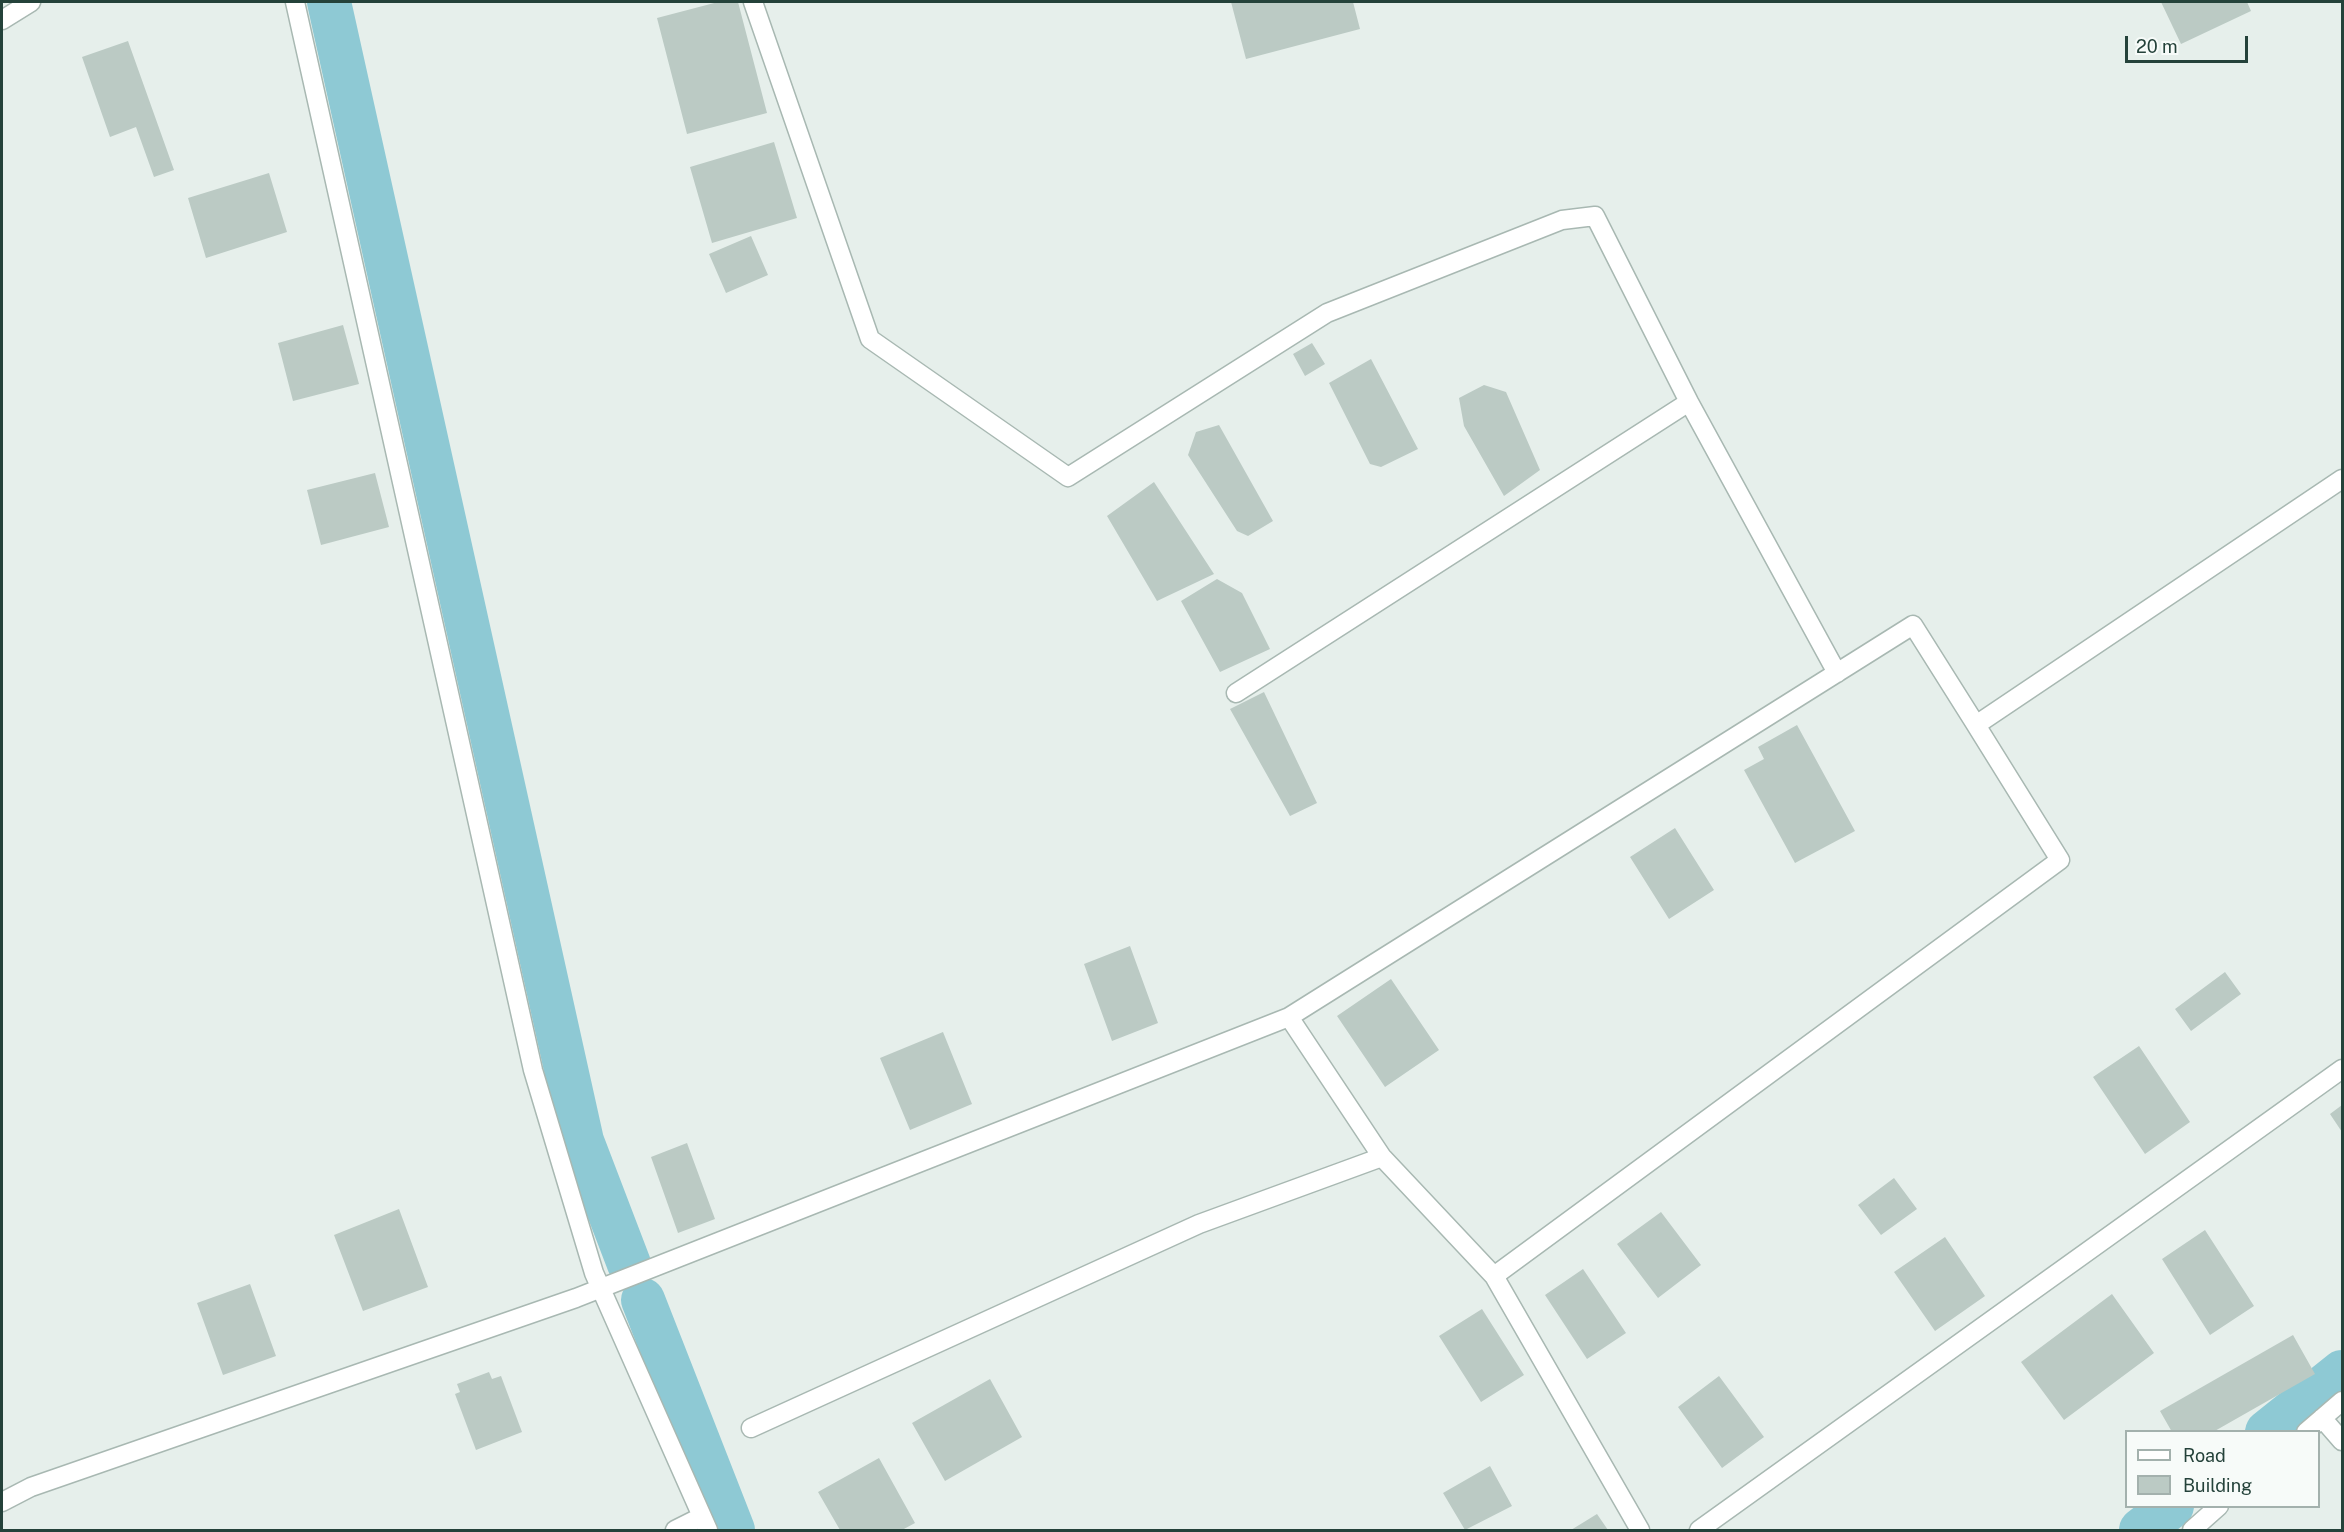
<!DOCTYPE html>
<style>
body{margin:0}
#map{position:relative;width:2344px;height:1532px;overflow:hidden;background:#e6efeb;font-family:"Public Sans",sans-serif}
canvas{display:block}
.frame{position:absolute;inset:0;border:3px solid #24423a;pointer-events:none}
.legend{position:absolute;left:2125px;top:1430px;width:195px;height:78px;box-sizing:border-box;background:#f7fbf9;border:2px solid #a3b1ad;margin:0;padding:8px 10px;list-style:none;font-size:18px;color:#24423a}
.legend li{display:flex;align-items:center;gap:12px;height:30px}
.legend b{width:30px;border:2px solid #a3b1ad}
.scale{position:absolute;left:2125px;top:36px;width:123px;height:27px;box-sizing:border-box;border:3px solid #24423a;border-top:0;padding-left:8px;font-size:18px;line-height:21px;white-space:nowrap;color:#24423a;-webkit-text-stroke:4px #f7fbf9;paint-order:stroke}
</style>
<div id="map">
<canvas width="2344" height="1532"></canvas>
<div class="frame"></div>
<ul class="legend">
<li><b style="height:8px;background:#fff"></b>Road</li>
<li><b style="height:16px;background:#bbcac4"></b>Building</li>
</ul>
<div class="scale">20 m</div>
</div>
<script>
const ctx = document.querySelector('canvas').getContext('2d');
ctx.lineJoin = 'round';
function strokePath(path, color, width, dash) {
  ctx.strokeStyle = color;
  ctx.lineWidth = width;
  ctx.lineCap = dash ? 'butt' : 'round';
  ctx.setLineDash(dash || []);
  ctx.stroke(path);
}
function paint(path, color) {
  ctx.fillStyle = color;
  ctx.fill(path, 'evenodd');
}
strokePath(new Path2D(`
 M329,2L582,1141L629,1264
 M643,1300L733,1530
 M2267,1432L2342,1372
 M2141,1530L2172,1506`), '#8ec9d4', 44);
paint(new Path2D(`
 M718,2H738L767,113L687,134L657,18Z
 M1231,2H1353L1360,29L1246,59Z
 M2161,2H2247L2251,11L2181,44Z
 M128,41L174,170L154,177L136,127L110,137L82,57Z
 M774,142L797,218L712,243L690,167Z
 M269,173L287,232L206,258L188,198Z
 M751,236L768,275L726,293L709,254Z
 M343,325L359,384L293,401L278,343Z
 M1312,343L1325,364L1305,376L1293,354Z
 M1371,359L1418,449L1381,467L1370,464L1329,383Z
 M1484,385L1506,392L1540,470L1504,496L1464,426L1459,398Z
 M1219,425L1273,521L1248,536L1237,531L1188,455L1196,432Z
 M375,473L389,527L321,545L307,490Z
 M1154,482L1214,574L1157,601L1107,516Z
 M1217,579L1242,593L1270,649L1220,672L1181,601Z
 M1264,692L1317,803L1290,816L1230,709Z
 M1797,725L1855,831L1795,863L1744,770L1764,759L1758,747Z
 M1675,828L1714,890L1669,919L1630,857Z
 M1130,946L1158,1023L1112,1041L1084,964Z
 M2225,972L2241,994L2191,1031L2175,1009Z
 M1391,979L1439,1050L1385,1087L1337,1016Z
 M943,1032L972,1104L910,1130L880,1058Z
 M2139,1046L2190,1122L2145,1154L2093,1077Z
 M2342,1105V1132L2330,1114Z
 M687,1143L715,1219L678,1233L651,1157Z
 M1894,1178L1917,1209L1881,1235L1858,1205Z
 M399,1209L428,1287L363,1311L334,1235Z
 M1661,1212L1701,1265L1658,1298L1617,1244Z
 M2205,1230L2254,1306L2210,1335L2162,1259Z
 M1945,1237L1985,1296L1935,1331L1894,1272Z
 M1583,1269L1626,1333L1587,1359L1545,1295Z
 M250,1284L276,1356L223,1375L197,1303Z
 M2112,1294L2154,1353L2064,1420L2021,1362Z
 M1482,1309L1524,1375L1481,1402L1439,1336Z
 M2293,1335L2315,1374L2213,1432H2172L2160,1411Z
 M489,1372L492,1379L501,1376L522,1432L476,1450L455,1394L460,1392L457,1384Z
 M1719,1376L1764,1437L1722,1468L1678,1407Z
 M990,1379L1022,1437L945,1481L912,1423Z
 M879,1458L915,1523L902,1530H840L818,1492Z
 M1490,1466L1512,1506L1465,1530L1443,1493Z
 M1597,1514L1608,1530H1571Z`), '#bbcac4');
const minor = new Path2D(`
 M295,2L533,1070L594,1273L708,1530
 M753,2L870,339L1068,477L1327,313L1562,220L1595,216L1689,402L1837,673
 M2,20L31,2
 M1236,693L1689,402
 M1289,1017L1382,1157L1494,1276L1640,1530
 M1494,1276L2060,860L1976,725L2342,479
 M2322,1418L2342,1441
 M751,1428L1199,1224L1382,1157
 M2306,1432L2342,1401
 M2,1502L31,1487L576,1298L1289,1017L1913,625L1976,725
 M675,1530L701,1517
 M1699,1530L2342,1069
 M2192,1530L2219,1506`);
strokePath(minor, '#a8b8b2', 21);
strokePath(minor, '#fff', 18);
</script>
